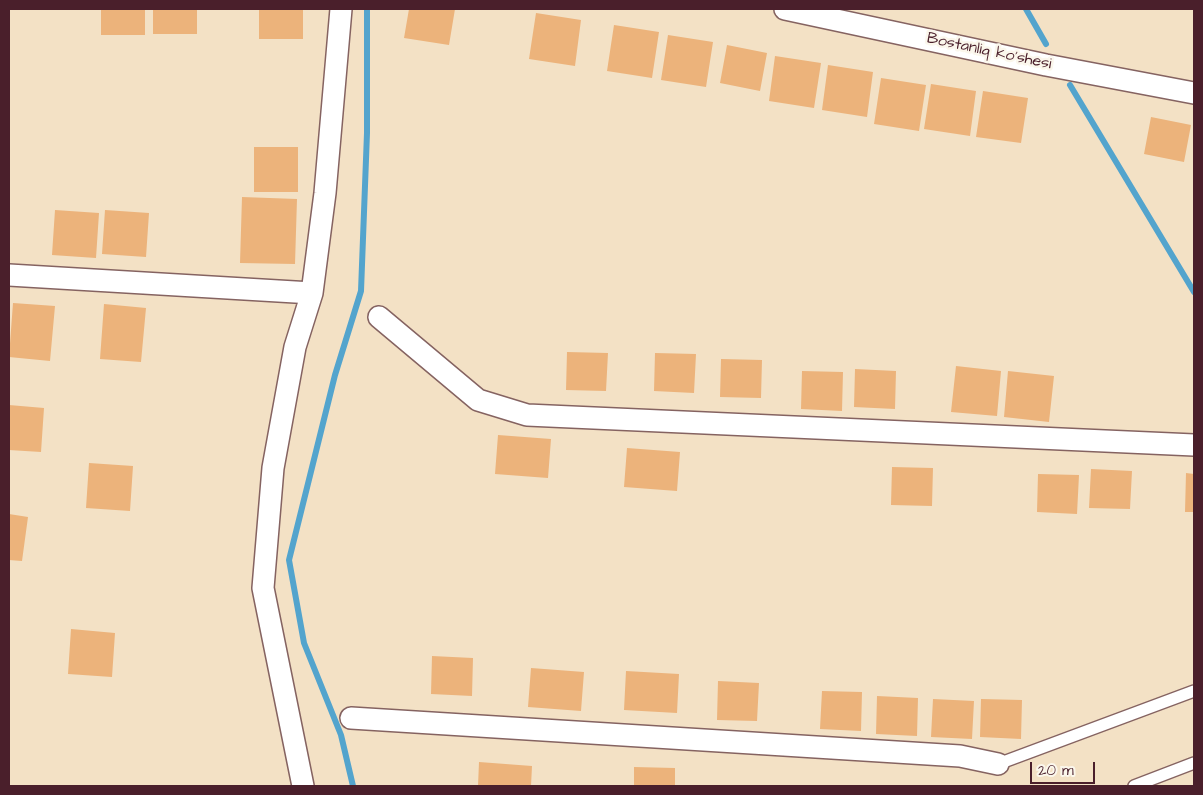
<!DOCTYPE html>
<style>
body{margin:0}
#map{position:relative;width:1203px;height:795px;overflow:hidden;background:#f3e1c5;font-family:"Architects Daughter",sans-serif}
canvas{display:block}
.frame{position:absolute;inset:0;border:10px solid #4a1f2b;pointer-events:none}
.scale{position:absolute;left:1030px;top:762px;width:65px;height:22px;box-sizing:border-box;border:2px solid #4a1f2b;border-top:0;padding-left:6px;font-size:15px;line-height:18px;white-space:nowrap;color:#4a1f2b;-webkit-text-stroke:4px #fbf7ec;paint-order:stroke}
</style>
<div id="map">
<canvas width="1203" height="795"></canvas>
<div class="frame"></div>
<div class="scale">20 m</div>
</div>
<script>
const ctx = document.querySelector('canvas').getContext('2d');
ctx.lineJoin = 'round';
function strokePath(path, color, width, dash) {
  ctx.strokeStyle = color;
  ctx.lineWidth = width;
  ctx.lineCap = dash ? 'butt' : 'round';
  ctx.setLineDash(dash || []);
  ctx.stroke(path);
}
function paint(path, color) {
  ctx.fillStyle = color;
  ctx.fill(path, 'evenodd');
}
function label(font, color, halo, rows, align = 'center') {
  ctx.font = font + ' "Architects Daughter",sans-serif';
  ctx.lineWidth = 5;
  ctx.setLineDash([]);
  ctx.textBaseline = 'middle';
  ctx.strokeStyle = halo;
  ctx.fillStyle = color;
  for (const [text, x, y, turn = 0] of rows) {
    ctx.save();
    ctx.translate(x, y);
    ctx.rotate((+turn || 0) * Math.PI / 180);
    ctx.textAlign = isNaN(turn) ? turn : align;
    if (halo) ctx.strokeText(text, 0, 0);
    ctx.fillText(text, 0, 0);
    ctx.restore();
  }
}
strokePath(new Path2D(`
 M1026,9L1046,44
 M1070,85L1194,292
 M353,786L341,735L304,643L289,560L335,375L361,291L367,133V9`), '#53a4cd', 6);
paint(new Path2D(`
 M101,9H145V35H101Z
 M153,9H197V34H153Z
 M259,9H303V39H259Z
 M409,9H455L449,45L404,38Z
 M536,13L581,20L575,66L529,59Z
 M614,25L659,32L652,78L607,71Z
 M668,35L713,42L706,87L661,80Z
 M727,45L767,53L760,91L720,83Z
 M775,56L821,63L814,108L769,101Z
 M828,65L873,72L867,117L822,110Z
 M881,78L926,85L919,131L874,124Z
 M931,84L976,91L970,136L924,129Z
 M983,91L1028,98L1021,143L976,137Z
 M1151,117L1191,125L1184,162L1144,154Z
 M254,147H298V192H254Z
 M242,197L297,199L295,264L240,263Z
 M55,210L99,213L96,258L52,255Z
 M105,210L149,213L146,257L102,254Z
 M13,303L55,306L50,361L9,357Z
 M104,304L146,308L141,362L100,359Z
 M567,352L608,353L606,391L566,390Z
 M655,353L696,354L694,393L654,391Z
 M721,359L762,360L761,398L720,397Z
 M956,366L1001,371L997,416L951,412Z
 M855,369L896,371L895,409L854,407Z
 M802,371L843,372L842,411L801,409Z
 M1008,371L1054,376L1049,422L1004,417Z
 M9,405L44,408L41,452L9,450Z
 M498,435L551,439L548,478L495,474Z
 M627,448L680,452L677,491L624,487Z
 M89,463L133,466L130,511L86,508Z
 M892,467L933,468L932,506L891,505Z
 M1091,469L1132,471L1130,509L1089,508Z
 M1186,473L1194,474V512H1185Z
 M1038,474L1079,475L1077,514L1037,512Z
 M9,514L28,517L22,561L9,560Z
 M71,629L115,633L112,677L68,674Z
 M432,656L473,658L472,696L431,694Z
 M531,668L584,672L581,711L528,707Z
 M626,671L679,674L677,713L624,710Z
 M718,681L759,683L757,721L717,720Z
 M822,691L862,692L861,731L820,729Z
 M877,696L918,698L917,736L876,734Z
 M933,699L974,701L972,739L931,737Z
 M981,699L1022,700L1021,739L980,737Z
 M479,762L532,766L531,786H478Z
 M634,767L675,768V786H634Z`), '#ecb37b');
const lane = new Path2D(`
 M998,764L1194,691
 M1134,786L1194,763`);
const street = new Path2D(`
 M785,9L1046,65L1194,93
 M9,275L312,293
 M379,317L478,400L527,415L1194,445
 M351,718L960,756L998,764
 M303,786L263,588L273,468L295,347L312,293L325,193L341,9`);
strokePath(lane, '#856361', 14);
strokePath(street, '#856361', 24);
strokePath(lane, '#fff', 11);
strokePath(street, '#fff', 21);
label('16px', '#4a1f2b', '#fbf7ec', [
 ["Bostanliq ko'shesi",989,52,12]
]);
</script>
